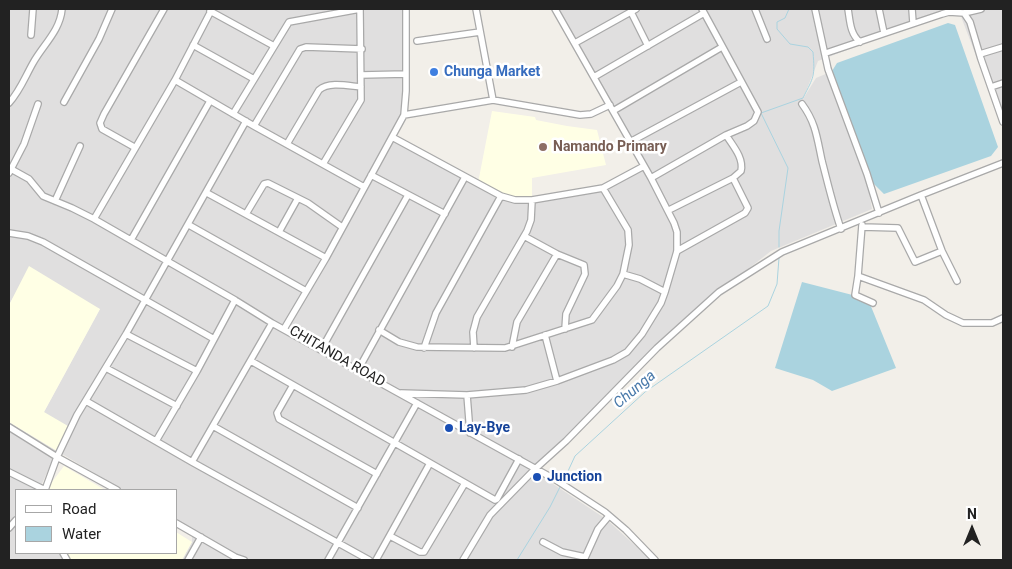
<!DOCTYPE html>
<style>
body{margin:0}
#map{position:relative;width:1012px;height:569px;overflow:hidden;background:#f2efe9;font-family:Roboto,sans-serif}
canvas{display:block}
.frame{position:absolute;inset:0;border:10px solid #222;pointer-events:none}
.legend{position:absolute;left:15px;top:489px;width:162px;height:65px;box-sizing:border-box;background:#fff;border:1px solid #a7a7a7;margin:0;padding:6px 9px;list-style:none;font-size:15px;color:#222}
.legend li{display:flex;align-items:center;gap:10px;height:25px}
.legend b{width:25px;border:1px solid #a7a7a7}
.north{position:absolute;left:947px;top:504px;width:50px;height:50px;-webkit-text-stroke:4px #fff;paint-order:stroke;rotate:0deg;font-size:14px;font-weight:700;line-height:20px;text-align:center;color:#222}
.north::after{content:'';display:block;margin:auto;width:18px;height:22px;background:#222;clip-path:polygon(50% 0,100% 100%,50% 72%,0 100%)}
</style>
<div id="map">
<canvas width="1012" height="569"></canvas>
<div class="frame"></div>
<ul class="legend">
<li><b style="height:6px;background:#fff"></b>Road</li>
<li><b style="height:14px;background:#aad3df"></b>Water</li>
</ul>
<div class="north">N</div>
</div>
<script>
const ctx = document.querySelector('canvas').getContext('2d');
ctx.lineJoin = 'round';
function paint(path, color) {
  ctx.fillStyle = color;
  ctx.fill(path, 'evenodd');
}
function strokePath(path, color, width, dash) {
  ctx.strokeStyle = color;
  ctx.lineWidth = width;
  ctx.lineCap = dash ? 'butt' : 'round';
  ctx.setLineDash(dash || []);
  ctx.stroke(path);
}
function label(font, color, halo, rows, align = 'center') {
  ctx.font = font + ' Roboto,sans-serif';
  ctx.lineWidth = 5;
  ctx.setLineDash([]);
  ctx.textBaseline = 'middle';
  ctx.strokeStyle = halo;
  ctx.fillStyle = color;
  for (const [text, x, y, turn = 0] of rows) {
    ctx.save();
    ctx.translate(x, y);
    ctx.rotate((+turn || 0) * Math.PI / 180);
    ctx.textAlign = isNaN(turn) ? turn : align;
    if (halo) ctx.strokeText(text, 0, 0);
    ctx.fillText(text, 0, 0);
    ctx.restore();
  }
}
paint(new Path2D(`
 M9,9H405L404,111L391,135L506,197L548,199L600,185L644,165L553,9H1003V126L960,14L945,13L818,61L803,99L816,78L828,73L862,166L868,187L872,209L771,251L743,273L654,348L536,467L535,472L606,519L651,560H182L192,542V532L176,522V490H123L57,451L39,490H16V553H60L67,560H9V422L57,451L44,412L100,309L16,293L9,305Z`), '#e0dfdf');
paint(new Path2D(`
 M492,111L535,117L536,120L567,126L597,130L606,165L532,178V196H506L478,183Z
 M29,266L100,309L44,412L68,426L57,451L9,422V305Z
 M64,466L105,490H46Z
 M176,532L192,542L182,560H68L59,553H176Z`), '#ffffe5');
paint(new Path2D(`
 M948,23L955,25L998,147L991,156L884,194L873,183L832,71L837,63Z
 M802,282L868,299L896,368L832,391L813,380L775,368Z`), '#aad3df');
strokePath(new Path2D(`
 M779,247V231L788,168L761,113L803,98C814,76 815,77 813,52L808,47L790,44L777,29V22L785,18L789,9
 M563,482L575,456L645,392L768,306L777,284L779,258
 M517,560L550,507L561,485`), '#aad3df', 1);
const minor = new Path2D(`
 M476,9L493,100
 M755,9L767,39
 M815,9L828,69L867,174L879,213
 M848,9C850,21 850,34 860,42
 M879,9L884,33
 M912,9L913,23
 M210,11L274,46
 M631,12L648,46
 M964,13L970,22L981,59L1003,122
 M31,35L33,9
 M417,41L480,32
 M575,43L636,9
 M193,45L254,79
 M826,53L942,14L949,12L964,13L981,9
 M980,54L1003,47
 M361,75L406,74
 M594,77L704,13
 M175,80L254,126L364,187
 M991,87L1003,83
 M64,102L99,39L112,9
 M9,103C20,91 25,77 33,63C43,45 60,31 62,9
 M802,104C816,123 817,138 822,161C828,184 833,206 841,229
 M613,111L722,47
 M233,114L289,22L360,9
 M404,115L493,100L580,115L591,114L610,105
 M254,126L300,49L306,47L362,49
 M392,137L501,196L515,200H532L603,188L644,166
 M630,142L741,82
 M287,144L319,90C329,81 349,86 361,87
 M134,147L102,129L100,123L104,114L164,9
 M323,164L361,100L360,9
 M11,169L29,179L43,196L72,208L94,219L235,300L272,323L556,480L605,512L626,530L655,560
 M9,173L24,144L38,104
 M371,175L445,214
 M651,178L726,135L747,126L754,121L758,112L702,9
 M207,193L326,258
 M921,195L942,251L957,281
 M55,201L80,146
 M669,210L733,178L741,171C744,158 733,146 726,135
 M246,214L264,184L268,183L308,203L342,227
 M94,219L175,80L212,9
 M189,225L306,291
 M862,225L858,276L855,295L873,303
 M862,227L898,228L915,262L942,251
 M279,232L298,198
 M9,233L28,236L43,242L214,339
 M524,236L557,254L584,265L585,274L566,314L565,329
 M131,240L210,101
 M677,251L745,213L748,208L733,178
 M623,274L640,279L665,292
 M858,276L924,300L946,315L963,323H992L1003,318
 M284,329L326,258L404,115L406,91V9
 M379,330L399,342L417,347L505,348L592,320L617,286L623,274L629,245L628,230L603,188
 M126,334L197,371
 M545,335L557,381
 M512,347L517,322L557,254
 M424,348L436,313L501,196
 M474,348L473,332L477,317L527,231L531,220L532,200
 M321,350L408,195
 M251,361L495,500L497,499L519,459
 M106,368L177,406
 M358,370L465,177
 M293,385L277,413L279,419L377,474
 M401,393L467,395L526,390L557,381L613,360L627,352L642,334L661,303L665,292L677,251V232L674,223L651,178L555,9
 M467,395L470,433
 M86,401L192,462L369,560
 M213,426L358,508
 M9,427L57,457L117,490
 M156,441L197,371L235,300
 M192,462L272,323
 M9,472L45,490
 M45,490L57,457L77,415L126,334L246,121
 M176,523L235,557L244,560
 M9,528L16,520
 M390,536L420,552H424L465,483
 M543,542L562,552L585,557
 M63,553L67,560
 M188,560L201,537
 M328,560L417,403
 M376,560L430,463
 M463,560L490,515L535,469L566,441L657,348L719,292L782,252L921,195L1003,163
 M584,560L598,529L609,516`);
strokePath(minor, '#a9a9a9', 8);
strokePath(minor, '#fff', 5.5);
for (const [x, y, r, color] of [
 [434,72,5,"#3f7fe0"],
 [543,147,5,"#8d6e63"],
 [449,428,5,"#1a4fb4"],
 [537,477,5,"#1a4fb4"]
]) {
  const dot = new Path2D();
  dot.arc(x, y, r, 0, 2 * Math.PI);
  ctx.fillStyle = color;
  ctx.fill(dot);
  strokePath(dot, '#fff', 2);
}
label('bold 14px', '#366cbe', '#fff', [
 ["Chunga Market",444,72]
], 'left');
label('bold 14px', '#785e54', '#fff', [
 ["Namando Primary",553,147]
], 'left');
label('14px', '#222', '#fff', [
 ["CHITANDA ROAD",337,357,30]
]);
label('bold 14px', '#164399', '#fff', [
 ["Lay-Bye",459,428],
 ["Junction",547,477]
], 'left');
label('italic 15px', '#4a7aab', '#fff', [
 ["Chunga",635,390,-40]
]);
</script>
